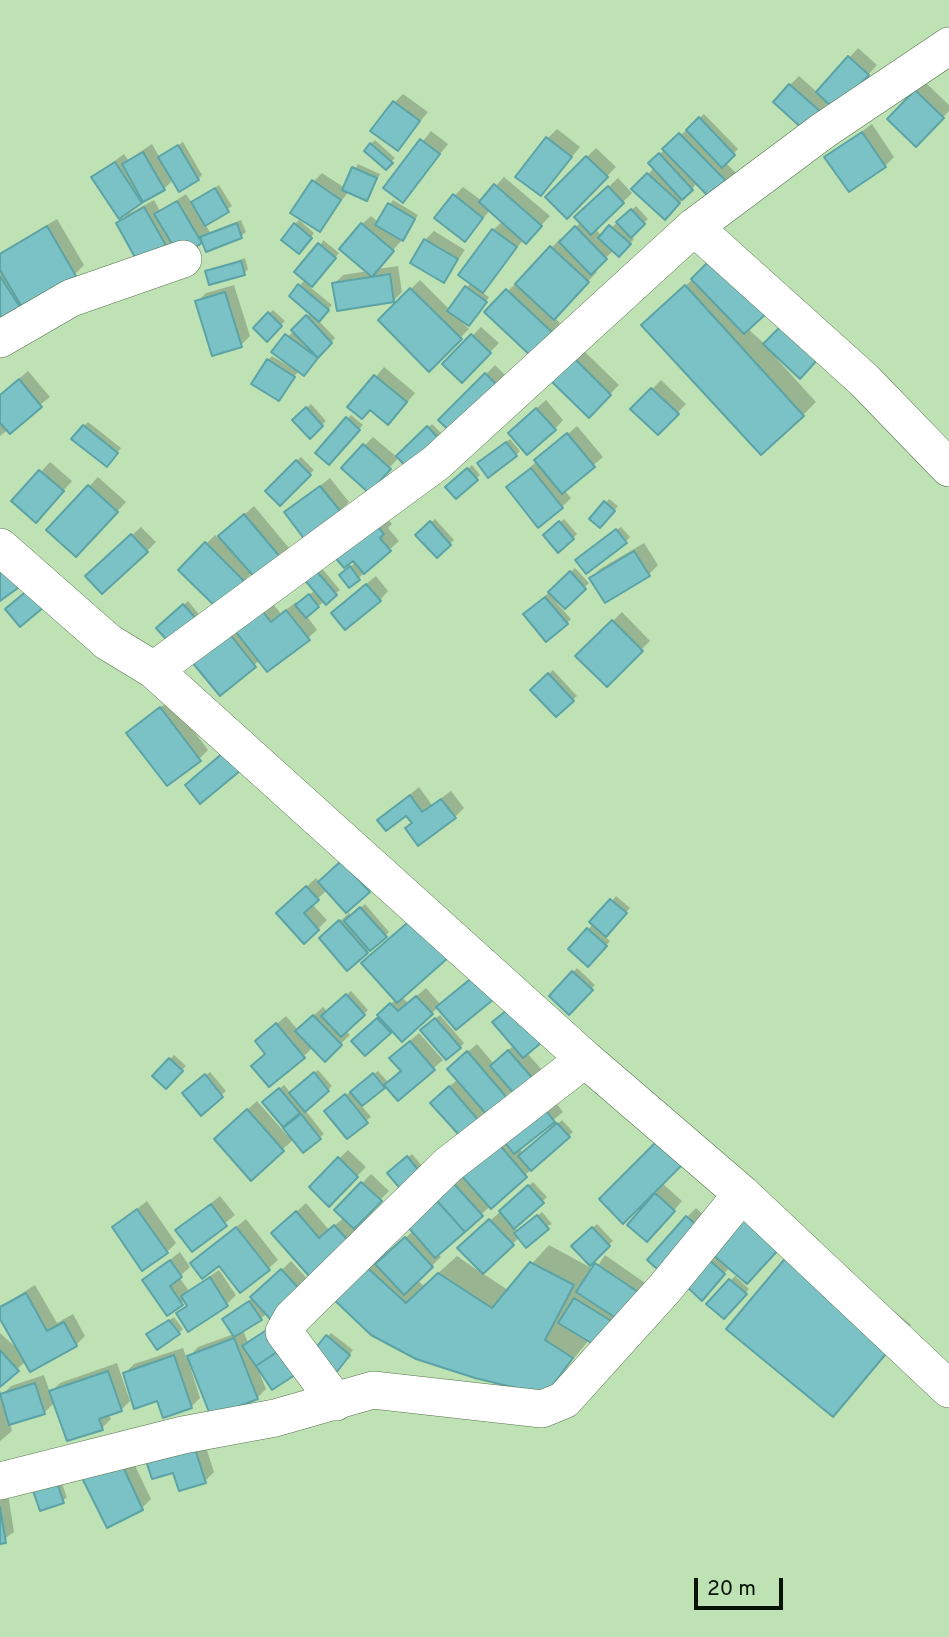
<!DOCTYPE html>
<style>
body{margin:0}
#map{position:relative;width:949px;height:1637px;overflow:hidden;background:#bfe2b4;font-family:Overpass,sans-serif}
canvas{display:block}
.scale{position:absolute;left:694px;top:1578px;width:89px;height:32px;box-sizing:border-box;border:4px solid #061204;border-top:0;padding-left:9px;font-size:21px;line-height:24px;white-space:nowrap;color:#061204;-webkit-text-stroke:5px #bfe2b4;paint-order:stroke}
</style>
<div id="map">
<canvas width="949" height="1637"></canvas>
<div class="scale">20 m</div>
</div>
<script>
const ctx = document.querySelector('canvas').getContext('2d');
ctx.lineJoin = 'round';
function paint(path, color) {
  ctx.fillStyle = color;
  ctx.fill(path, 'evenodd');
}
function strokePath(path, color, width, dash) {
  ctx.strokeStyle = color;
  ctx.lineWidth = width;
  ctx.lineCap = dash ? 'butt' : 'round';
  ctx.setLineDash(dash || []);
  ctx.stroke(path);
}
paint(new Path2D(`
 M858,48L877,65L845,100L829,102L814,119L790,85L799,76L818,93Z
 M925,82L949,105V111L916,145L889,119Z
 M403,94L428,112L397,149L394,103Z
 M704,114L738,149L725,162L737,174L712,198L697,183L674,209L633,189L654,168L650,163Z
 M872,124L894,157L885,166L827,157Z
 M557,129L580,147L541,194L548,138Z
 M431,131L448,144L403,201L386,188Z
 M375,140L395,158L386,167L371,144Z
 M183,142L202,175L198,179H174L164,189L129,210L130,213L154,200L160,211L186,194L192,203L219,185L232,206L205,224L210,232L241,220L246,232L241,236L207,249L203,240L170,252L118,224L129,212L93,177L124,154L128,160L152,144L160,158Z
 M596,148L616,167L567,217L547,197Z
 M358,164L380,174L370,195L366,199L349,191L320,230L313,182L322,173L345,188Z
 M504,177L550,216L535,232L524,239L481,292L489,297L473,320L461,321L469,329L429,369L380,320L420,280L450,310L471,282L493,230L503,221L490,210L474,230L454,196L463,187L482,201Z
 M618,178L632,193L595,229L602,236L636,206L648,219L630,236L634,239L619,255L614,250L594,269L597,272L554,317L560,323L531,354L487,312L560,239L563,241L581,222L577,217Z
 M393,200L418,215L406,235L377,269L398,266L402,292L393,301L334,284L343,275L368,271L362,224L371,216L378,222Z
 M57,219L84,265L75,274L30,300L0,333V273L3,271L0,253Z
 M299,220L314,233L303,248L295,224Z
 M434,231L465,250L444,280L425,240Z
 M323,240L339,253L310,287L332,305L318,320L335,338L307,370H299L279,399L268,360L272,356L289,366L290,364L274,352L311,312L299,286L306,279Z
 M245,258L248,269L244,274L207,272Z
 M693,279L779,357L777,359L816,402L803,415L657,311Z
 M234,285L250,336L241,345L197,302L206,293Z
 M273,310L285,321L267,339L255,328Z
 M481,327L499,343L462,381L444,364Z
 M583,350L619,385L589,415L553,380Z
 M495,365L512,382L441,420Z
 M384,367L415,393L397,414L350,407Z
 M28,371L50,397L0,436V395Z
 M661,380L686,404L658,433L633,409Z
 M546,400L563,420L555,429L519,424Z
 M311,404L326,421L310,436L295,420Z
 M351,415L363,425L329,463L317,453Z
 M88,422L121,448L111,461L84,426Z
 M432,424L445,437L399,457L378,481L365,445L373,437L397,457Z
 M577,426L603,457L564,490L571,498L562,507L508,487Z
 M510,439L520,451L516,455L484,459Z
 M301,457L314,470L280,503L267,491Z
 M50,462L72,481L45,512L14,501Z
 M472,465L480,475L456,497L448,487Z
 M98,477L126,502L85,546L49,530Z
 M330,478L349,502L340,511L286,513Z
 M609,499L618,506L600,526L592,519Z
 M254,506L289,548L252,573L218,607L180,570L215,535L218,538Z
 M383,514L392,524L388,528L399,541L350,586L345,571L356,562L353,558Z
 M435,519L454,540L437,556L418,535Z
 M564,519L577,534L573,538L545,535Z
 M141,527L156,542L147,551L97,567Z
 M621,527L630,537L626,541L581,556Z
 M644,543L658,565L649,574L591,578L600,569Z
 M319,565L340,590L306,615L317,630L308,638L260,660L220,694L194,662L273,604L281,614L296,602L298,605L315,590Z
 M575,568L589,583L565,606L558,600L556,602L571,619L567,623L530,610Z
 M376,576L388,591L380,600L342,604Z
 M188,601L203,619L158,628Z
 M622,612L650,641L606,685L578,656Z
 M553,670L577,696L556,715L533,690Z
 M170,700L208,750L199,759L138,724Z
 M419,787L432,805L451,791L464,808L455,817L413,822L406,814L379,820Z
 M351,853L377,881L347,910L352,916L365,904L389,932L348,969L330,930L349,913L327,890L312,904L327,920L318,929L288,904L316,878L320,882Z
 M616,896L630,908L604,936L610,941L588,965V930Z
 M577,968L595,985L569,1013L551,996Z
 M426,988L441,1005L432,1013L392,1029L365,1054L353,1041L396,999L402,997L408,1003Z
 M351,991L368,1010L346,1031L350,1035L325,1059L313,1047L303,1057L267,1053L266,1033L286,1016L298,1030L323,1007L328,1012Z
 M440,1015L464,1043L460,1047L426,1026Z
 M419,1033L443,1060L398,1099L386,1084L361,1105L371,1117L347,1136L330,1107L378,1071L389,1083L402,1071L400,1049Z
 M477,1044L494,1064L514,1045L527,1053L544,1072L513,1090L477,1119L441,1094L458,1079V1060Z
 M174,1055L186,1066L166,1086L154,1076Z
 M318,1070L332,1086L305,1110L324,1134L303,1151L294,1139L251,1178L225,1130L257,1101L287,1135L289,1133L264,1102L284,1085L291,1093Z
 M210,1072L226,1091L201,1113L189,1089Z
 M550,1095L563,1112L519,1148L524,1154L562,1120L573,1132L437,1254L441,1257L417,1280L424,1286L457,1256L480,1272L460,1248L533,1182L547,1197L514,1227L518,1231L542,1212L552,1224L520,1237L482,1273L508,1290L549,1245L595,1270L605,1255L648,1285L631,1311L589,1340L545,1393L330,1293L379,1245L388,1254L413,1231L403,1219Z
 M348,1150L366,1167L329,1205L311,1187Z
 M412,1154L431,1177L393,1169Z
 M371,1174L389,1191L353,1227L364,1240L317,1282L283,1224L306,1203L329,1230L345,1217L336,1210Z
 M662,1183L682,1201L656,1231L629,1224Z
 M220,1196L235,1215L192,1250L178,1230Z
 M147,1201L176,1243L167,1252L114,1227Z
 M696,1208L710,1221L664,1272L687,1217Z
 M246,1219L278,1260L269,1268L192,1263Z
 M747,1219L730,1267L702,1298L686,1284Z
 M597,1224L613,1241L590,1263L573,1246Z
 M807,1239L911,1325L833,1415Z
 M180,1252L190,1267L179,1277L189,1291L219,1270L236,1295L227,1304L178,1313L188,1304L185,1300L168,1313L144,1280Z
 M291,1261L312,1284L243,1330L248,1343L273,1326L303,1366L258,1369L266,1389L257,1398L193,1365L190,1366L200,1398L191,1407L158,1399L125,1373L134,1364L183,1348L187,1359L198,1347L234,1334L228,1315L253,1298Z
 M735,1276L749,1289L724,1317L709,1304Z
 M35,1285L57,1323L73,1314L85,1336L76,1345L26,1361L0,1385V1333L21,1352L0,1316V1307Z
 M174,1317L183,1329L179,1333L153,1331Z
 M331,1333L353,1350L336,1371L327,1337Z
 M117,1363L130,1401L121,1410L109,1414L111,1419L102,1428L55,1402L44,1413L10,1423L12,1431L0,1441V1390L2,1395L11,1386L44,1375L50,1393L60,1383Z
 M202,1435L214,1472L205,1481L174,1471Z
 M128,1451L151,1499L142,1508L107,1525Z
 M58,1471L67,1498L41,1509Z
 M7,1488L14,1532L0,1542V1489Z`), '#0003');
const building = new Path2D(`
 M848,56L869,75L836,111L816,92Z
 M789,84L821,112L805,131L773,102Z
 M915,90L944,118L916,147L887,119Z
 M393,101L420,121L398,151L370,131Z
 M699,117L735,155L722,168L686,130Z
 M862,132L886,167L849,192L824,157Z
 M679,133L729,184L712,200L662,149Z
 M546,137L572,157L541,196L515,177Z
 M420,139L440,154L403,203L383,188Z
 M370,143L393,163L386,170L364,151Z
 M178,145L199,180L179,192L158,157Z
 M143,152L165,190L143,202L122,164Z
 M659,153L693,190L682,200L648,163Z
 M586,156L608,177L567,219L545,197Z
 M115,162L142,203L119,219L91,177Z
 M352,167L377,178L367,201L342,190Z
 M647,173L680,203L665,220L631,189Z
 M312,180L341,200L320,232L290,213Z
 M494,184L542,226L526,244L479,202Z
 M608,186L624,203L591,235L574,217Z
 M215,188L229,212L205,226L191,202Z
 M453,194L483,218L465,242L434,218Z
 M177,201L202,243L180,257L154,214Z
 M388,203L415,219L403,241L375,225Z
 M144,207L171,254L142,270L116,223Z
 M631,209L645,224L631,238L616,222Z
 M237,223L242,238L206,252L200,237Z
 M294,223L312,238L299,254L281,240Z
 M361,223L394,251L372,277L339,249Z
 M609,225L631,244L619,257L598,238Z
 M47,226L76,276L22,307L0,270V254Z
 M575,226L607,259L591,275L559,242Z
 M492,229L517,247L483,293L458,275Z
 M424,239L458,259L444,283L410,263Z
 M318,243L336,258L312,287L294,272Z
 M550,246L589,282L554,320L515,284Z
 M715,255L769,311L744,334L691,279Z
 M241,261L245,275L209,285L205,271Z
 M390,274L394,302L337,311L332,283Z
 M0,276L27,318L0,335Z
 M298,284L329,310L319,322L289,296Z
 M685,285L804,416L761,455L641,325Z
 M465,286L487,302L469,326L447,311Z
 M410,288L462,339L429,372L378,320Z
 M506,289L553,333L531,356L484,312Z
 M225,292L242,347L212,356L195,301Z
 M268,312L282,326L267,342L253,328Z
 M306,315L332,343L318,358L291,330Z
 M782,325L818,359L800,379L763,344Z
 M285,334L318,358L304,376L271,352Z
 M471,334L491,353L462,383L442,364Z
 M573,357L611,395L589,418L550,380Z
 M267,359L295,377L279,401L251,384Z
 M485,373L504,392L458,439L438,420Z
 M374,375L407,402L388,425L370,410L362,419L347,407Z
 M19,379L42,407L10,434L0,423V395Z
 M651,388L679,414L658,435L630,409Z
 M306,407L323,426L310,439L292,420Z
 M536,408L556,430L527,455L508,433Z
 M346,417L360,430L329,465L315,453Z
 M83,425L118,453L107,467L71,439Z
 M427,426L442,442L411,472L396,456Z
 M567,433L595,467L562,494L534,460Z
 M506,442L517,456L488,478L477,463Z
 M363,444L391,469L369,493L341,468Z
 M296,460L311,475L280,506L265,491Z
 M467,468L478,480L456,499L445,487Z
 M531,468L563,508L538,528L506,487Z
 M39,470L64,491L36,523L11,501Z
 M88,485L118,512L76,557L46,530Z
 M320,486L341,512L305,540L284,512Z
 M604,501L615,511L600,528L589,519Z
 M244,514L281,558L256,579L218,536Z
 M373,521L384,534L380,538L391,551L364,574L353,561L344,568L333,555Z
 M430,521L451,545L437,558L415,535Z
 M559,521L574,539L558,553L543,535Z
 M616,529L627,543L586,574L575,560Z
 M131,534L148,552L102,594L85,576Z
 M205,542L245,582L218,609L178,570Z
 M634,551L650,576L605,603L589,578Z
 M350,566L360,580L349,588L339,575Z
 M314,568L337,595L326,605L303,578Z
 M5,571L18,588L0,601V574Z
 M570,571L586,589L565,609L548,592Z
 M366,584L381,601L345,630L331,613Z
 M29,589L44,607L20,627L5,609Z
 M309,594L319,607L306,618L295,605Z
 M545,597L568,624L546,642L523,614Z
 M183,604L201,624L174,648L156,628Z
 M286,610L310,640L267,672L236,632L263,612L271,622Z
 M612,620L643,651L607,687L575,656Z
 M228,632L256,667L220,696L192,662Z
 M548,673L574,701L556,717L530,690Z
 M160,707L201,761L167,786L126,733Z
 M224,752L240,771L200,804L185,785Z
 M410,795L422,812L441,799L456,818L418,846L405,828L412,823L406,816L386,831L377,820Z
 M341,861L370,892L346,913L318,882Z
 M306,886L319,900L304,913L319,930L304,944L276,913Z
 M610,899L627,913L606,937L589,922Z
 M360,907L387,937L370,951L344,921Z
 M414,917L449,957L397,1003L361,963Z
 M339,920L368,953L347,971L319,938Z
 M587,928L607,946L588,967L568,949Z
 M572,971L593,990L569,1015L549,996Z
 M474,976L494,999L456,1030L436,1007Z
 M346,994L365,1015L341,1037L321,1016Z
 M416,996L433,1014L402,1042L377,1015L390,1003L398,1011Z
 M517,1002L548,1037L523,1058L492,1022Z
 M313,1015L342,1045L325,1062L295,1031Z
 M377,1018L391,1033L365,1056L351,1041Z
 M435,1018L461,1048L446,1060L420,1030Z
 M276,1023L305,1058L269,1087L251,1066L265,1054L255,1041Z
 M410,1041L435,1070L398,1101L384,1085L401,1071L389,1058Z
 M508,1050L536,1082L518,1098L490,1066Z
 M467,1051L508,1099L488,1116L447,1069Z
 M169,1058L183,1071L166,1089L152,1076Z
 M314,1072L329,1091L305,1112L289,1093Z
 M373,1073L385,1088L362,1106L350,1092Z
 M205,1074L223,1097L201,1116L182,1093Z
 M449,1086L479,1121L460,1136L430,1103Z
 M279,1088L300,1113L283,1127L262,1102Z
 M345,1094L368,1123L347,1139L324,1111Z
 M540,1103L555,1122L514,1154L499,1135Z
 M247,1109L284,1151L251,1181L214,1139Z
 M301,1114L321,1139L303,1153L283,1128Z
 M557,1123L570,1137L531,1171L518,1156Z
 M657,1141L682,1165L623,1224L599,1199Z
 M498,1143L527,1177L491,1209L461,1175Z
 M407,1156L428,1182L409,1199L387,1173Z
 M338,1157L358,1177L329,1207L309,1187Z
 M448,1177L483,1216L465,1232L430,1193Z
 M361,1182L382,1201L354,1229L334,1210Z
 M528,1185L544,1203L514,1229L499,1211Z
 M430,1193L465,1232L435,1258L401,1219Z
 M655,1193L675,1211L647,1242L627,1225Z
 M211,1204L227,1226L192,1252L175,1230Z
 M137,1209L168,1253L142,1271L112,1227Z
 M296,1211L319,1238L334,1225L357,1250L317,1285L271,1233Z
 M537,1215L549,1229L526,1248L514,1233Z
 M686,1216L703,1231L664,1275L647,1260Z
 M745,1218L780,1248L747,1284L712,1254Z
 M489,1219L514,1245L483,1274L457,1248Z
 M236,1227L270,1270L240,1293L219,1266L202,1279L190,1263Z
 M592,1227L610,1246L590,1266L571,1246Z
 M405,1237L433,1267L404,1295L375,1264Z
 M788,1255L895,1343L833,1417L726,1329Z
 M707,1258L725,1274L702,1301L684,1284Z
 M170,1260L182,1277L170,1286L183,1305L167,1316L142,1280Z
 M360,1261L406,1303L438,1273L492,1308L530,1262L574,1285L545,1340L573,1358L545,1395L475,1378L416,1359L371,1335L327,1293Z
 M595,1263L641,1294L622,1322L576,1292Z
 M281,1269L304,1294L273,1322L250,1297Z
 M210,1277L228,1306L188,1332L176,1313L187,1306L181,1296Z
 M729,1279L747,1294L724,1319L706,1304Z
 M26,1293L47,1331L64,1322L77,1346L30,1372L0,1319V1307Z
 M574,1298L613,1322L598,1347L558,1323Z
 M249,1301L262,1320L234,1337L222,1319Z
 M169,1320L180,1334L157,1350L146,1334Z
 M268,1329L281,1349L256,1366L242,1346Z
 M326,1335L350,1355L332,1378L308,1358Z
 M234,1338L258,1399L211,1417L187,1356Z
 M285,1347L301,1371L272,1390L256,1366Z
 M0,1350L19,1371L0,1387Z
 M174,1355L192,1408L163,1418L157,1401L134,1409L123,1373Z
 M108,1371L122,1411L99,1419L103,1430L67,1441L49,1391Z
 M35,1383L45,1414L9,1425L0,1394Z
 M193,1443L206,1483L179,1491L173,1473L152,1479L145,1458Z
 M119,1458L143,1510L107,1528L81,1476Z
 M54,1474L64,1503L40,1511L30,1482Z
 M0,1507L6,1543L0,1544Z`);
paint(building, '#7ac2c5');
strokePath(building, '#5ca3a6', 2);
const minor = new Path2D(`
 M694,227L864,380L949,468
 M0,339L71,298L183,259
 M0,547L108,642L154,670L585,1059L742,1194L949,1389
 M154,670L436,463L694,227L824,130L949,46
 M336,1402L284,1332L292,1318L448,1165L585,1059
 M0,1481L183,1435L275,1418L373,1390L542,1409L564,1400L666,1287L742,1194`);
strokePath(minor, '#54744b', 38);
strokePath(minor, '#fff', 37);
</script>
